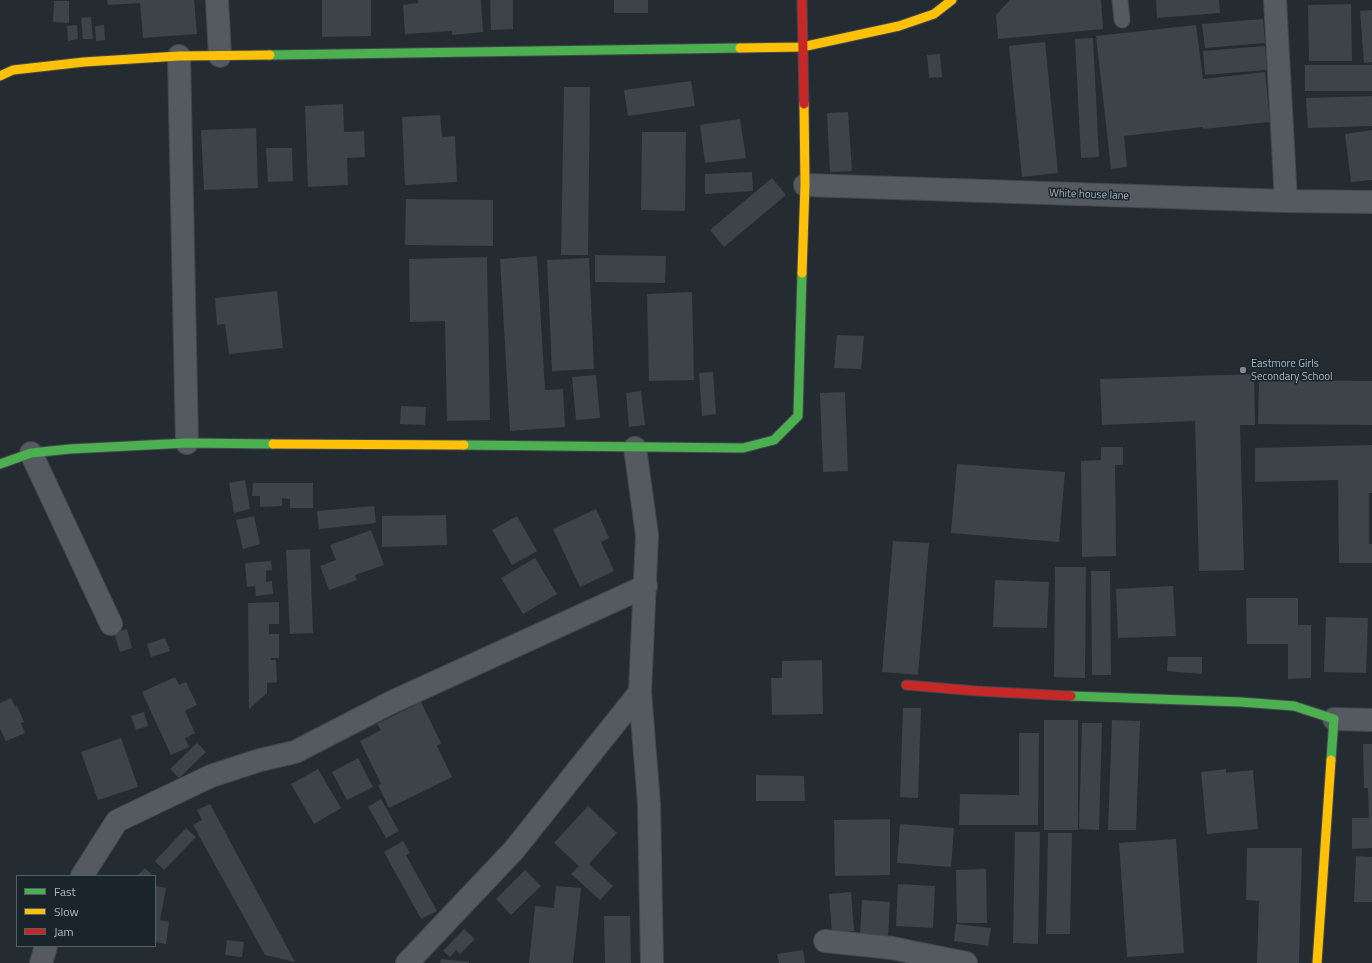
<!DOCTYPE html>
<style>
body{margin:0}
#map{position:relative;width:1372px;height:963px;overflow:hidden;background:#252c31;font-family:"Titillium Web",sans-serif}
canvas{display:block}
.legend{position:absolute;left:16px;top:875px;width:140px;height:72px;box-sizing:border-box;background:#19242b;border:1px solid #546068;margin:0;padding:5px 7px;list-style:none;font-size:12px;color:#adbac3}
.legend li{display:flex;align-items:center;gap:8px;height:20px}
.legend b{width:20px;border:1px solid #546068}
</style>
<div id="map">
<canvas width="1372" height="963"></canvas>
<ul class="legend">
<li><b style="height:5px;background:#4caf50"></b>Fast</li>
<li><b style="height:5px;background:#ffc107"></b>Slow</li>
<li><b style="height:5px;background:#c62828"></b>Jam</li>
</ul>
</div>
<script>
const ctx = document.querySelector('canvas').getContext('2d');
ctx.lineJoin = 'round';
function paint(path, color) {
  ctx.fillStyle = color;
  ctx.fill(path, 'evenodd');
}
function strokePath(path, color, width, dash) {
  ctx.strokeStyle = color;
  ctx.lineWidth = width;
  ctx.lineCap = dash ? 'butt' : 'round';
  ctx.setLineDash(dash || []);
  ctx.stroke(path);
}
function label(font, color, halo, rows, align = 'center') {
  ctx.font = font + ' "Titillium Web",sans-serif';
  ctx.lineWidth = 3;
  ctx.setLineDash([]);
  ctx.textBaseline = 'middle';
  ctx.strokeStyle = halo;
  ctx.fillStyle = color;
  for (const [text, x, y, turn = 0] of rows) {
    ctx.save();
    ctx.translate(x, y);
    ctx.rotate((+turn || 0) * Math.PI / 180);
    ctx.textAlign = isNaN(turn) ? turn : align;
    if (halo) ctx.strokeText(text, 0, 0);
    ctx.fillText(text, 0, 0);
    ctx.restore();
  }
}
paint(new Path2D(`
 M107,0H194L197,34L143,38L140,3L108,5Z
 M322,0H371V36L322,37Z
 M418,0H481L483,32L452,35V31L405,34L403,5L418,3Z
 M490,0H513V29L491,30Z
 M614,0H648V13H614Z
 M1010,0H1101L1103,29L998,39L996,15Z
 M1156,0H1219L1220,13L1157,18Z
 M54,1H69V23L53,22Z
 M1351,4L1352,61H1309L1308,5Z
 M1372,10V62L1364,63L1360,11Z
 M91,17L93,39H83L81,18Z
 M1263,19L1265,43L1205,48L1202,24Z
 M77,25L78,39L68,41L67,26Z
 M104,25L105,40L96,41L95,26Z
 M1196,25L1203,79L1265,72L1270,122L1203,129V127L1124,136L1127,167L1111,169L1096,36Z
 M1093,38L1099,157L1081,158L1075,39Z
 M1045,42L1058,173L1022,177L1009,46Z
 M1265,46L1267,70L1205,75L1203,51Z
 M940,54L942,77L929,78L927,55Z
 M1305,65H1372V91H1305Z
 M691,81L695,106L628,116L624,90Z
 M564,87H590L588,255H561Z
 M1372,96V126L1308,128L1306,98Z
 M343,104L344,132L364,131L365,157L347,158L348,185L308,187L305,106Z
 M848,112L852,171L830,172L827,113Z
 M440,115L442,137L455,136L457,182L405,185L402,117Z
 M740,119L746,158L705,163L700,125Z
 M256,128L258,188L204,190L201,130Z
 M1372,130V180L1351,182L1345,134Z
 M642,132H686L685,211L641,210Z
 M266,148H292L293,181L268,182Z
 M752,172L753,191L705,194V174Z
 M772,178L786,195L724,247L710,230Z
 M406,199L493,200V246L405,245Z
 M595,255L666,256L665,283L595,282Z
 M537,256L545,390L563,389L565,427L510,431L500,259Z
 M487,257L490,420L447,421L445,321L410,322L409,259Z
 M589,258L594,369L552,371L547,260Z
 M277,291L283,348L229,354L225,324L217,325L215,298Z
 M692,292L694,380L649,381L647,294Z
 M837,335L864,336L861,369L834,368Z
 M713,372L716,414L702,416L699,373Z
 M1254,374L1255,425H1240L1244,570L1199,571L1195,421L1102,425L1100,379Z
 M596,375L600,418L576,420L572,377Z
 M1259,380L1372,381V425L1258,424Z
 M641,391L645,425L629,427L626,393Z
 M845,392L848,471L823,472L820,393Z
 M401,406L426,407L425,425L400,424Z
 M1372,445V493H1369V544H1372V563H1339L1338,480L1255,482V448Z
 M1101,447H1123V465H1115L1116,556L1082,557L1081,461L1101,460Z
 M957,464L1065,472L1059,542L951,533Z
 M245,480L250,509L234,513L229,483Z
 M253,483H313V508H290V499L282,498V506L260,507V496H252Z
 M374,506L376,523L319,529L317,511Z
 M596,509L609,538L601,542L614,571L580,587L553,529Z
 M446,515L447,545L382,547V516Z
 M254,516L260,544L243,549L236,520Z
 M517,516L537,551L512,565L492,530Z
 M371,530L384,565L355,575L357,580L329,590L320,566L336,560L330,545Z
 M893,541L929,543L918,675L882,672Z
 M310,549L313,633L290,634L286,550Z
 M535,558L557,594L523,614L501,578Z
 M271,561L272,570L266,571V582L272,581L273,594L256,596L255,586L247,587L245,563Z
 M1055,567H1086L1085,678L1054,677Z
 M1091,571H1110L1111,675H1092Z
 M995,580L1049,582L1047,628L993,627Z
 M1173,586L1176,636L1118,638L1116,589Z
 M1246,598H1298V625H1311V678L1288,679V644H1247Z
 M279,602V624H269V634H279V658H271V660H276L277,682L267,683V693L249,709L248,603Z
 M1326,617L1368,618L1366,673L1324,672Z
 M127,629L132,648L120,652L114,633Z
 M165,638L170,651L151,657L147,644Z
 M1168,657H1202V674L1167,671Z
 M822,660L823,714L772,715L771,678H782V661Z
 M175,677L179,685L186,682L197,705L185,711L195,733L185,738L189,747L171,755L142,692Z
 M11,698L15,707L17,706L24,722L21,723L25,733L6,741L0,729V703Z
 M421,702L441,743L437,746L452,777L389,808L378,785L381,784L360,741L381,730L377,724Z
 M903,708H921L918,798L900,797Z
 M144,712L148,726L136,730L131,716Z
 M1044,720H1078V830H1044Z
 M1112,720L1140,721L1136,830H1108Z
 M1082,723H1102L1099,830L1079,829Z
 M1019,733H1039L1038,825H959L960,794L1019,795Z
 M121,738L138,787L98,800L81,752Z
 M197,743L206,752L179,778L170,769Z
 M1363,744H1372V848L1352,849V818H1369L1368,788H1364Z
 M358,758L373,787L347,800L332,772Z
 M318,769L341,808L314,824L291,784Z
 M1226,769V773L1253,770L1258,829L1207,834L1201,772Z
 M756,775L804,776L805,801H756Z
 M381,799L399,831L386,838L368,807Z
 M210,804L295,962L265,955L193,825L202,820L197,810Z
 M588,806L617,833L589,864L613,886L600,900L571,874L579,866L554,843Z
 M890,819V875L835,876L834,820Z
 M900,824L954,828L951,867L897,863Z
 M186,828L196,837L164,870L155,861Z
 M1015,832H1040L1038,944L1013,943Z
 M1048,833H1072L1070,934H1046Z
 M1176,839L1184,953L1127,957L1119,843Z
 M403,841L410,853L406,855L437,911L421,919L384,852Z
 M1247,848H1302L1299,963H1257L1259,901L1246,900Z
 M1356,856L1372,857V902H1354Z
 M145,868L153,876H137Z
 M986,869L987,923H957L956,870Z
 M525,870L541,886L511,915L496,899Z
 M898,884L935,886L933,928L896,926Z
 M156,886L166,888L160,920L169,922L166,944L155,942V895Z
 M556,886L581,888L573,963H529L535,906L554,908Z
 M851,892L854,931L832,933L829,894Z
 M862,900L890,902L888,936L860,934Z
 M604,916H630L631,963H605Z
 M956,924L991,928L988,946L954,941Z
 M464,929L475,939L460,954L456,950L450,957L443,951Z
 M227,940L244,942L242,957L225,955Z
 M803,950L805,963H779L777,954Z
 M441,959L469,962V963H440Z`), '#3d4348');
const lane = new Path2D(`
 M1120,0L1122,20`);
const street = new Path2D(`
 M217,0L220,56
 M1275,0L1286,201
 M179,56L187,443
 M805,185L1286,201L1372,202
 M635,448L647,535L640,692L649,804L652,963
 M31,453L111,624
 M1334,719L1372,720
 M82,876L117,821L211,776L260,760L295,752L392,702L646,586
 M825,941L892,948L966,963
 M41,963L46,946
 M407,963L514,850L640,692`);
const fast = new Path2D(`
 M270,55L740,48
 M464,445L743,448L774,440L798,416L802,273
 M0,464L31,453L70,449L187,443L273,444
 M1071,696L1241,702L1294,706L1334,719L1331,760`);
const slow = new Path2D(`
 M740,48L802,47L899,26L934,14L952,0
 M0,76L13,70L84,62L179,56L270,55
 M802,273L805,185L804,104
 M273,444L464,445
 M1317,963L1331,760`);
const jam = new Path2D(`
 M802,0L804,104
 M906,685L977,691L1071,696`);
strokePath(lane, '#42484c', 17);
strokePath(street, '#42484c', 24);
strokePath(fast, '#42484c', 11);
strokePath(slow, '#42484c', 11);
strokePath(jam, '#42484c', 11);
strokePath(lane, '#545a5f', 15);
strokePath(street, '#545a5f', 22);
strokePath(fast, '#4caf50', 9);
strokePath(slow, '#ffc107', 9);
strokePath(jam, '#c62828', 9);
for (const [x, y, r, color] of [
 [1243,370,4,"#7d8890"]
]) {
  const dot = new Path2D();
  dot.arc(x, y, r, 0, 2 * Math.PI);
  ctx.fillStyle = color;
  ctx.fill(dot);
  strokePath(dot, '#19242b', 1.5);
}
label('11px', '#adbac3', '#19242b', [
 ["White house lane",1089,195,2]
]);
label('11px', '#adbac3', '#19242b', [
 ["Eastmore Girls",1251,364],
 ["Secondary School",1251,377]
], 'left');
</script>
